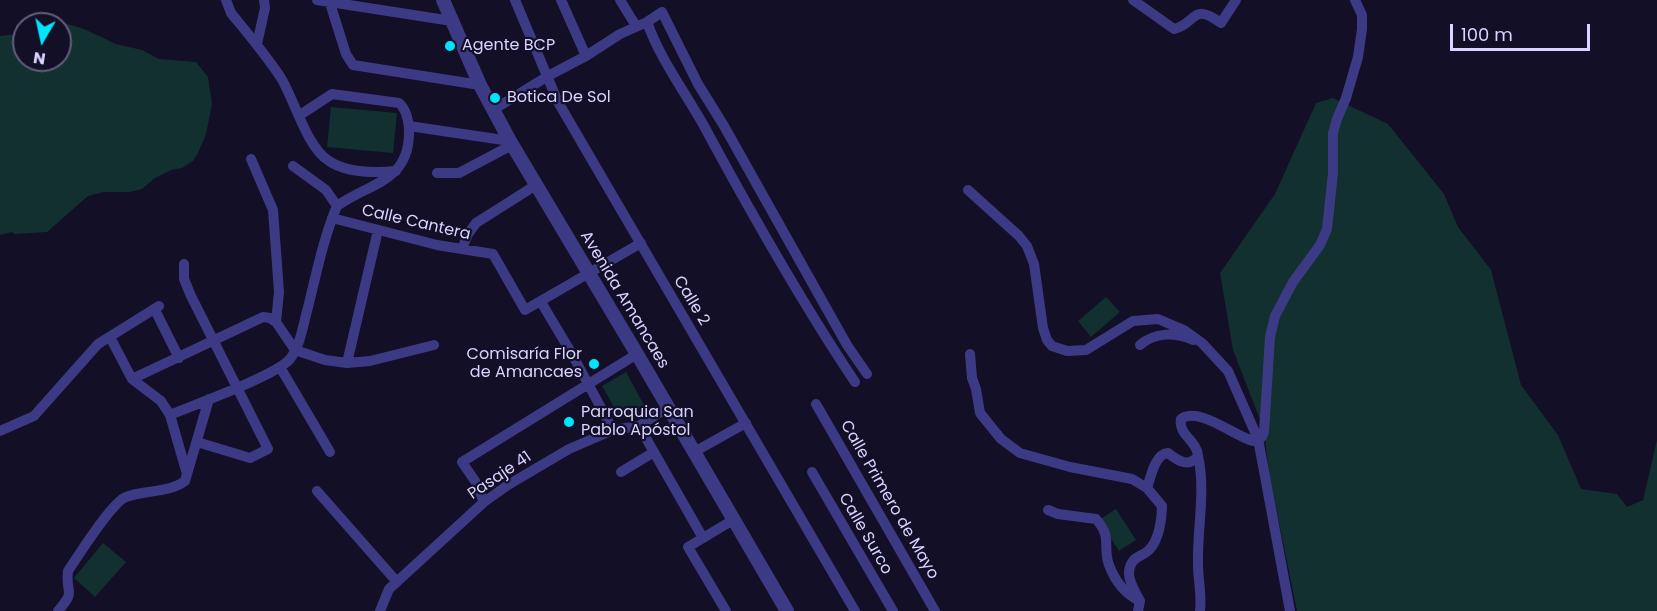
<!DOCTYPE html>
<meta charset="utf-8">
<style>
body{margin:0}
#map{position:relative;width:1657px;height:611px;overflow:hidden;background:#130f26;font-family:Poppins,sans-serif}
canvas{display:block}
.north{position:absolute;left:12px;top:12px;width:60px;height:60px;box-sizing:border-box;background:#130f26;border:2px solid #625e7d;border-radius:50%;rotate:189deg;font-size:16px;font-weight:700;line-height:24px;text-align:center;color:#d9d4ff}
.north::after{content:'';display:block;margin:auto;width:21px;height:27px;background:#00e5ff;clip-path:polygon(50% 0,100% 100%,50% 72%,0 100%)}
.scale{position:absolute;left:1450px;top:24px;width:140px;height:27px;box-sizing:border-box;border:3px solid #d9d4ff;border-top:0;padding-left:8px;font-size:18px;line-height:21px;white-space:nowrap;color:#d9d4ff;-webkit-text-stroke:4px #130f26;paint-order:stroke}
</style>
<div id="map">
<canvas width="1657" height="611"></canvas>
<div class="north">N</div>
<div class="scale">100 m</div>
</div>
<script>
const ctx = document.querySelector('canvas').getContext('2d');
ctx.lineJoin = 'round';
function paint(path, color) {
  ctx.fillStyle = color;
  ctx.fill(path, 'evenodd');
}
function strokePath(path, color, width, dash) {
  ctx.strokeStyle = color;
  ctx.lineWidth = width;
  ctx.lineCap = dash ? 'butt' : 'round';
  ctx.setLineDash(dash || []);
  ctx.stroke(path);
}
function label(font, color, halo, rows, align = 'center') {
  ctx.font = font + ' Poppins,sans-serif';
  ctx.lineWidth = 4.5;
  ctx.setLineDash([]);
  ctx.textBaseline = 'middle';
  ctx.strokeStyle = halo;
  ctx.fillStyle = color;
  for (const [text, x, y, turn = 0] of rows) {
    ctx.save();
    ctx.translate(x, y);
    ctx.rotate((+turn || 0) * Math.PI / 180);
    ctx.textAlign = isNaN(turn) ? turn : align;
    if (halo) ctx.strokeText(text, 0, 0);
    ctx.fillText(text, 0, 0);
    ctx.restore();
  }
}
paint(new Path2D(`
 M57,21L84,29L116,44L142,50L159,59L196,62L208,77L212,104L206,134L198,153L193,161L182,168L171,170L155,178L142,189L130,192H103L88,196L47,232L15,234L12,232L0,235V36L24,33V60H60V24H38Z
 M1333,98L1388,124L1444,194L1458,227L1491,270L1521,385L1558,435L1581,489L1617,494L1627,507L1643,500L1657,440V611H1297L1269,473L1264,430L1233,350L1220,273L1275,194L1316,103Z
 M331,107L397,113L393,153L327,147Z
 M1106,297L1120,312L1091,337L1078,321Z
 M626,372L645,407L621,419L602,386Z
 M1116,509L1136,540L1119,551L1099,520Z
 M103,543L126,562L95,597L74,578Z`), '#12302f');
strokePath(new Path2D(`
 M226,0L231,13C248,34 266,55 281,78C295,101 307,148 329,161C347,173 375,173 396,171
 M317,0L452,21
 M329,0L346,54L353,65L480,85
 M515,0L558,102L855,611
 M561,0L586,56
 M620,0L636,26
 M1133,0L1174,29C1197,24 1191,1 1221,23L1236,0
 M647,22C660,59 685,92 704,126C751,213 800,300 855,382
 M257,44L265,8L264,0
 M493,110L548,76L586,56L620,34L647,22L662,12L698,84L724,126L847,345L867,374
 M409,126L510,141
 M251,159L273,210L279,292L276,322L295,350L325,360L347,363L370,361L434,345
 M293,166L326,190L337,206
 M437,173H459L512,145
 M968,190L1019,236L1027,246L1034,264L1043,328L1047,340L1052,346L1067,351L1086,350L1133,321L1158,319L1184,330L1202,343L1228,371L1258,439L1290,611
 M332,218L437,245L493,254L525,310L641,243
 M462,249L468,234L476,223L536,185
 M184,264V279L191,296L268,449L250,458L197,442
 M541,302L572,354L613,430
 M155,310L179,358
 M110,337L132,379L161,401L170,415L187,474
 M1140,345C1155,332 1175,332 1193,340
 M970,354L972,378L976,389L980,413L1001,439L1020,453L1070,467L1132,479L1147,488
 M347,363L378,230
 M280,367L330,452
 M132,379L263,317L270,318L276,322
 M816,404L935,611
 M170,415C194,405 277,375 290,359C300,346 303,326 307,311C316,276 323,239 337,206C368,183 408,183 409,134C409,124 407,110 399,103L332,94L300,115
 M639,426L703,538
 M0,431L34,416L98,344L159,306
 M694,452L746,423
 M1198,456C1206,491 1197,529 1198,564C1198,580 1202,595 1200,611
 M621,472L654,452
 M812,472L893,611
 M317,491L397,582
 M484,502L475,481L462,462L637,354
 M1048,510L1058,514L1096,519C1113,538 1102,546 1109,565C1115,581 1125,594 1140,601L1138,611
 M1140,601C1134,589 1123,574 1133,561C1137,556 1144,555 1149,550C1159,540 1162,519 1162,506L1147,488C1151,476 1155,454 1168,453C1178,461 1189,468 1198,456C1197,440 1178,435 1181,419C1199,406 1234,436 1253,441L1262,437L1264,432L1270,337L1275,316L1293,282L1320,245L1327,229L1333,173V133L1337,119L1346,98L1358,57L1362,29V15L1355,0
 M58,611C77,589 65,595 68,571C78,556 112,502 126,497C144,490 169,493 185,481L209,399
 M380,611L389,589L484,502L508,485L569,449L613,430L639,426L668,407
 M726,611L688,547L733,520`), '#3d3a85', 10);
strokePath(new Path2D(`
 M443,0L480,85L510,141L637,354L787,611`), '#3d3a85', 14);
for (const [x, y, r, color] of [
 [450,46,6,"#00e5ff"],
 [495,98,6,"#00e5ff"],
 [594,364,6,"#00e5ff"],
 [569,422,6,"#00e5ff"]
]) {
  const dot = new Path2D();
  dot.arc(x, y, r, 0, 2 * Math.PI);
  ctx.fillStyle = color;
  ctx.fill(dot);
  strokePath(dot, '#130f26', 2);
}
label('16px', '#d9d4ff', '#130f26', [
 ["Agente BCP",462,46],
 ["Botica De Sol",507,98],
 ["Comisaría Flor",582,355,"right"],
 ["de Amancaes",582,373,"right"],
 ["Parroquia San",581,413],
 ["Pablo Apóstol",581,431]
], 'left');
label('16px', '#d9d4ff', '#130f26', [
 ["Calle Cantera",416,223,13],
 ["Avenida Amancaes",624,300,59],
 ["Calle 2",691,301,59],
 ["Pasaje 41",500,476,-34],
 ["Calle Primero de Mayo",889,500,60],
 ["Calle Surco",865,534,60]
]);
</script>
